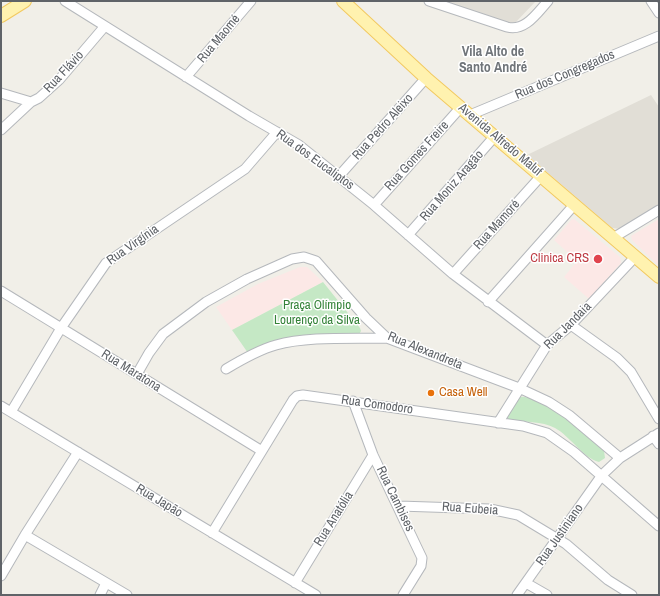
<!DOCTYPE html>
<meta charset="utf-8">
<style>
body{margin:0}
#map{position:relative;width:660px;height:596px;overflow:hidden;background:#f1efe8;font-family:"Archivo Narrow",sans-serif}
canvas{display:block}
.frame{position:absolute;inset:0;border:2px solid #5f6368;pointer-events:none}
</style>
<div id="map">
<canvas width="660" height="596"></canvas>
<div class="frame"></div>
</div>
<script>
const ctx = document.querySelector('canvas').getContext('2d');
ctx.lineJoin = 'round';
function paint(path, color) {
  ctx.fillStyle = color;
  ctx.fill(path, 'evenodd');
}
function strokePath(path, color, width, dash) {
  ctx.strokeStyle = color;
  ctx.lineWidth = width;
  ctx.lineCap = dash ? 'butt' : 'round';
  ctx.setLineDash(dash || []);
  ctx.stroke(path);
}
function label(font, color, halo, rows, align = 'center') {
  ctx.font = font + ' "Archivo Narrow",sans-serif';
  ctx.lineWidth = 3;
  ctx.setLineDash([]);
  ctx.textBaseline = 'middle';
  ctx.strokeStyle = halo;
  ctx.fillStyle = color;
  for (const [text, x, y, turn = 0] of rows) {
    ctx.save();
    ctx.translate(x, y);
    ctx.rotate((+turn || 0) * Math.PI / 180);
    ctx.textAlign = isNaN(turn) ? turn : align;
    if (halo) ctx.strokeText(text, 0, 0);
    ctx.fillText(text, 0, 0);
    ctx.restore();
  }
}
paint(new Path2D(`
 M444,1H536L515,23H510Z
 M651,95L659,107V206L621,229L612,228L527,155Z`), '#e1ded6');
paint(new Path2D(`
 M572,219H574L620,257L621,263L589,299L564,277L577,261L554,240Z
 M659,219V266L632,240L631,236Z
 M300,267H307L323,282L232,330L216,307L258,284Z`), '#fce8e6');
paint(new Path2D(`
 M323,282L360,328L361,331L358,336L316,339L248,353L232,330Z
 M519,397C540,393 584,433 599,446L604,451L605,458L599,462C583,458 570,436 555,428C542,421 523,422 509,420L506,416Z`), '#c5e8c5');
const minor = new Path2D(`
 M65,1L249,116L299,145L374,205L453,274L547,345
 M429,1L507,27C525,32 537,13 548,1
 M651,1L659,13
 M186,77L251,1
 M1,93L31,102
 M470,115L659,36
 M1,130L31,102L39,98L59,80L105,26
 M339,176L426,78
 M374,205L461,107
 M408,235L495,136
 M613,238L659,210
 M453,274L541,176
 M1,291L262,451
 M488,302L575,204
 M571,325L617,358L631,372L659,419
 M226,369C241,360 258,350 276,345C308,336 353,339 387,338
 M137,374L149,353L163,334L206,302L247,279L292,259L304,257L316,261L366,318L387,338L519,388L549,402L569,415L620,458
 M353,401L373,455L422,558L421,566L403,595
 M1,406L316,595
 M11,412L61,328L106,263L245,169L277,132
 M498,423L547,345L571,325L635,257
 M653,436L659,444
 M399,506L490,509L518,515L566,544L608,580L632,595
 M212,533L293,400L297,396L303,395L523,426L547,433L574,452L659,526
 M25,535L127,595
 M1,576L25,535L78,452
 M295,583L373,455
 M526,583L547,595
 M100,595L106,583
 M517,595L602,475L620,458L659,433`);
const major = new Path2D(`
 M343,1L426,78L659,277
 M1,16L25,1`);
strokePath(minor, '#b5b8bc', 11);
strokePath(major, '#f2c960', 14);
strokePath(minor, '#fff', 9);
strokePath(major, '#fff2af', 12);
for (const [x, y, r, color] of [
 [598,259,5,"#e0444e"],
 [431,393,4,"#e8710a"]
]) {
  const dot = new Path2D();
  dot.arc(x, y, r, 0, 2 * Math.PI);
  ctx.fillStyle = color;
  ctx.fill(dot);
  strokePath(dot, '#fff', 1.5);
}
label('13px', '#5f6368', '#fff', [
 ["Rua Maomé",219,39,-50],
 ["Rua Flávio",64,72,-47],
 ["Rua dos Congregados",565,75,-23],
 ["Rua Pedro Aleixo",383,127,-48],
 ["Avenida Alfredo Maluf",500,140,40],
 ["Rua Gomes Freire",417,156,-48],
 ["Rua dos Eucaliptos",315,160,36],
 ["Rua Moniz Aragão",452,186,-49],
 ["Rua Mamoré",497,225,-48],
 ["Rua Virgínia",133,245,-35],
 ["Rua Jandaia",568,326,-45],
 ["Rua Alexandreta",425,351,22],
 ["Rua Maratona",131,371,32],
 ["Rua Comodoro",377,405,8],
 ["Rua Cambises",395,499,64],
 ["Rua Japão",159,501,31],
 ["Rua Eubeia",470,509,4],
 ["Rua Anatólia",334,519,-58],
 ["Rua Justiniano",560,535,-55]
]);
label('13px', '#be3a42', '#fff', [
 ["Clinica CRS",589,259]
], 'right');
label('13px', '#348238', '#fff', [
 ["Praça Olímpio",317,306],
 ["Lourenço da Silva",317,321]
]);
label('13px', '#c56008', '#fff', [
 ["Casa Well",439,393]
], 'left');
label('bold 14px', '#70757a', '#fff', [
 ["Vila Alto de",493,52],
 ["Santo André",493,68]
]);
</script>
